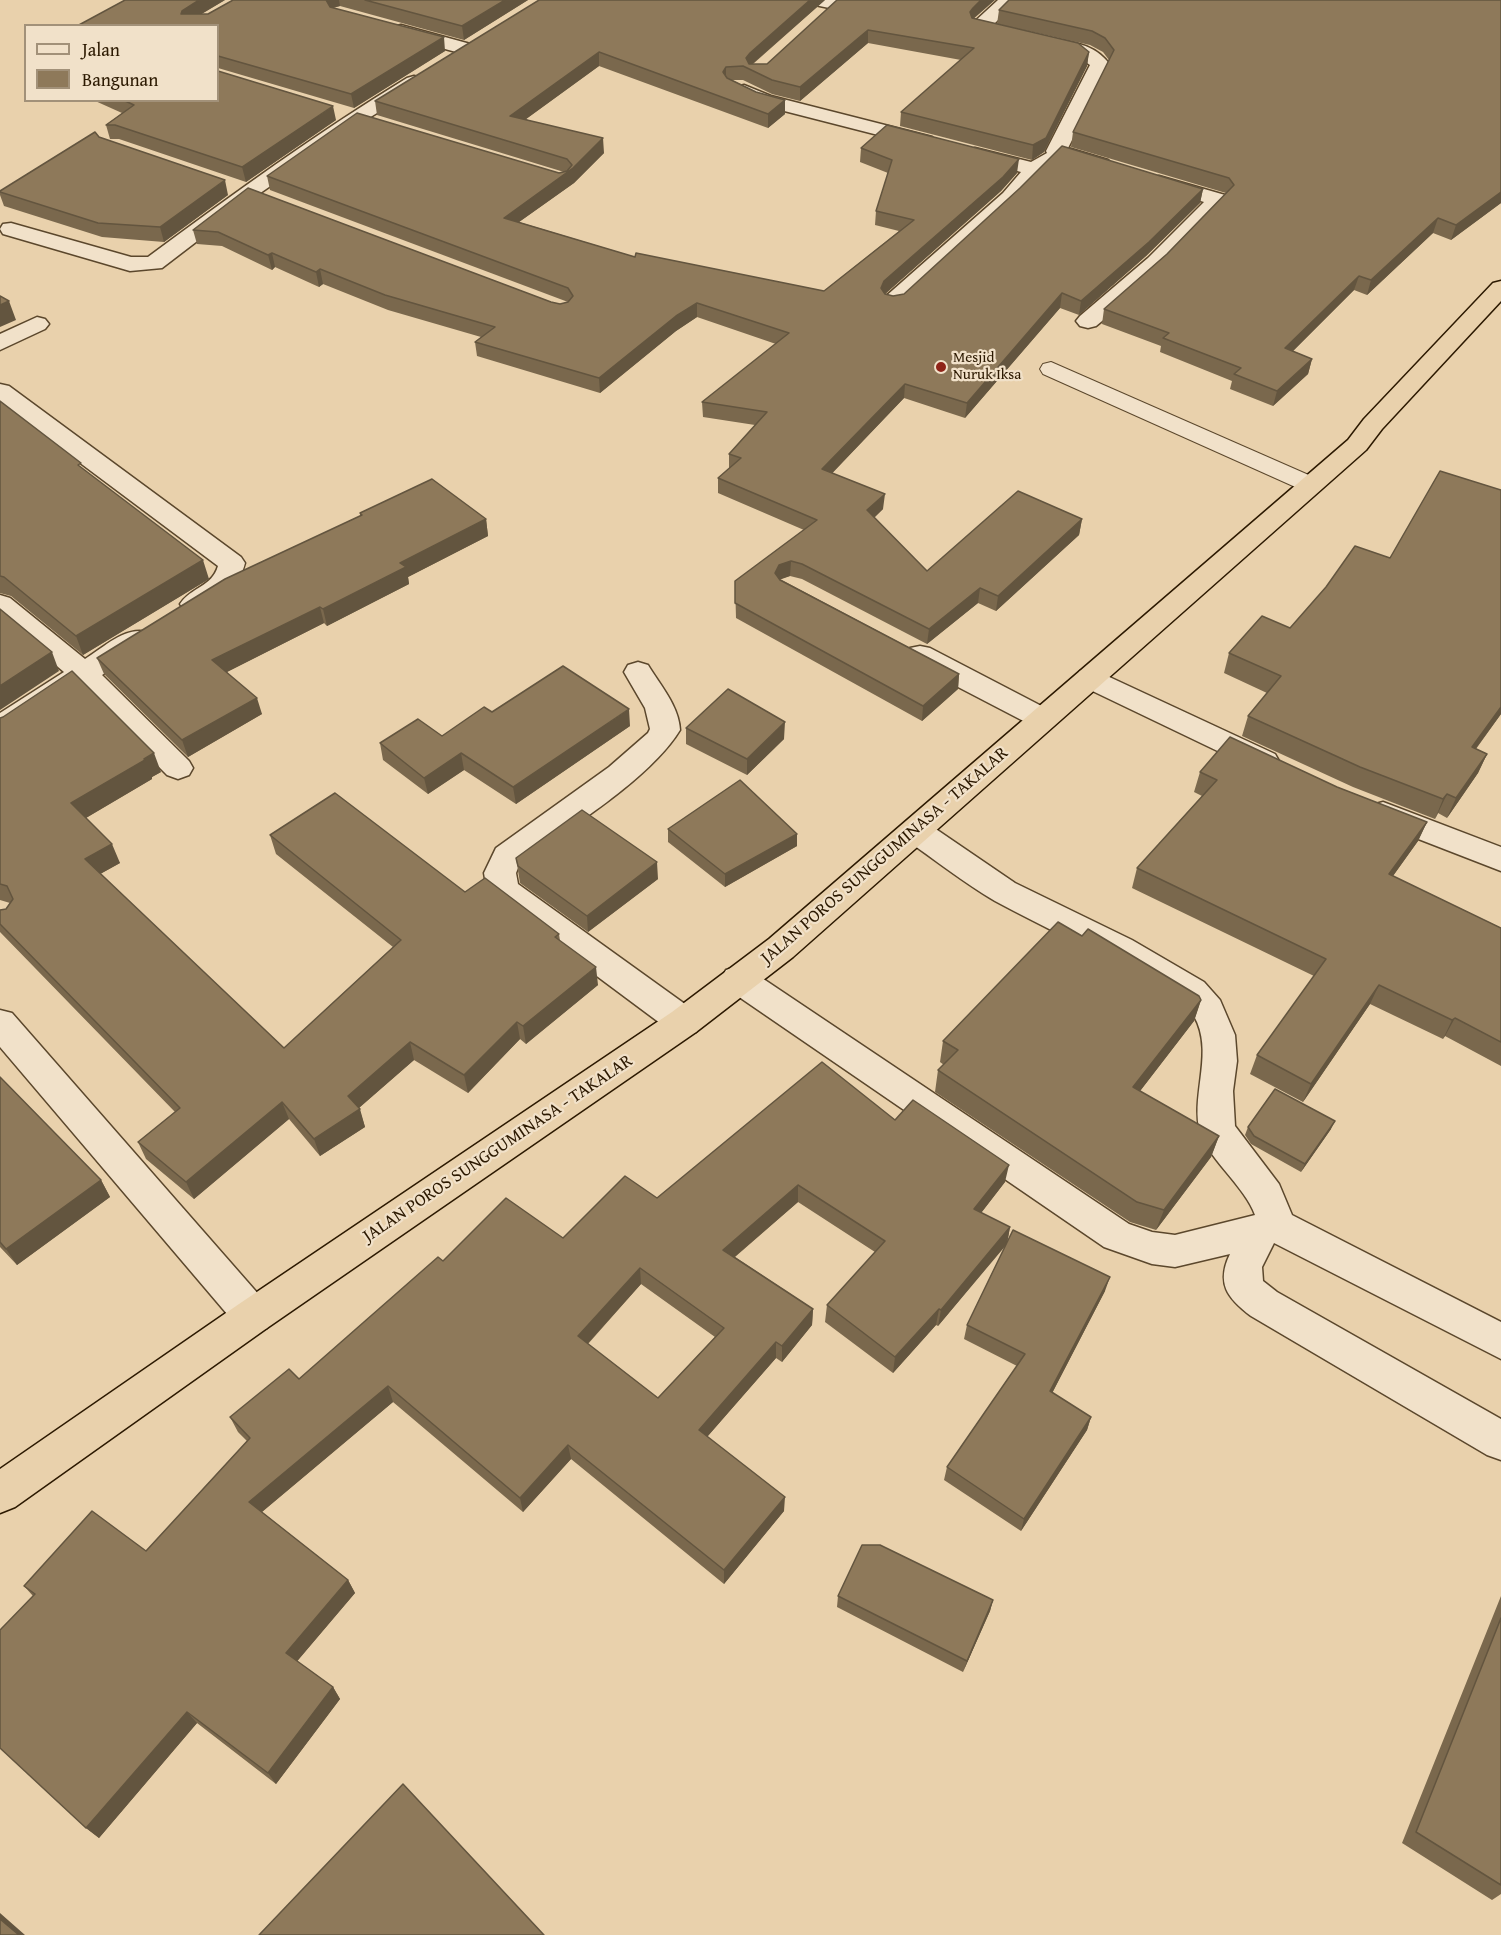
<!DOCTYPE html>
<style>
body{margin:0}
#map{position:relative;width:1501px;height:1935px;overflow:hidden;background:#e9d1ac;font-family:"Gentium Book Plus",serif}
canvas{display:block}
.legend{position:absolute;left:24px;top:24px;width:195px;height:78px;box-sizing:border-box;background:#f1e1c9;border:2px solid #a29179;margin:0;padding:8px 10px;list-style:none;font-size:18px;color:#2c1901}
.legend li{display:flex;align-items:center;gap:12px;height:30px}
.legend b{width:30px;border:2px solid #a29179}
</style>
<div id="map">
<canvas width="1501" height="1935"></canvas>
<ul class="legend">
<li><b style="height:8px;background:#f1e1c9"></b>Jalan</li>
<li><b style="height:16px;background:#8e795a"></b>Bangunan</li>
</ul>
</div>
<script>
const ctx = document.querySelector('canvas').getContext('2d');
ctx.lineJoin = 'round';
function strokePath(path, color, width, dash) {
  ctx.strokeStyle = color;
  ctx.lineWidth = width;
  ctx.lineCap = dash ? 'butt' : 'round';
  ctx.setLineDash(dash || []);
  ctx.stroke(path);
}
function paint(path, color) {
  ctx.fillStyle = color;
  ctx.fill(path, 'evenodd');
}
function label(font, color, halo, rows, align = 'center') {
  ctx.font = font + ' "Gentium Book Plus",serif';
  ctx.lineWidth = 4.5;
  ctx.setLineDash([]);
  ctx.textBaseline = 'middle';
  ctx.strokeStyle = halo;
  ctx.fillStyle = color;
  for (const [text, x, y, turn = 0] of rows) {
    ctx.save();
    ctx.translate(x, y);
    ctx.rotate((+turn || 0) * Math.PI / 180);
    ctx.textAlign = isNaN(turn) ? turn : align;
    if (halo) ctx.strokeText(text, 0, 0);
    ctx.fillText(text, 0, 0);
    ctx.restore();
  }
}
const lane = new Path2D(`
 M1051,362L1320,480L1323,485L1320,490L1311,492L1302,490L1043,374L1040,369L1043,364Z`);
const street = new Path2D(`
 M807,0H840L843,4L840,8L834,9L810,4Z
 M998,0H1018L987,31H973L971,27L973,23Z
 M401,25L474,45L476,49L474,53L467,55L394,35L392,31L394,27Z
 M1046,37C1070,42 1095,43 1110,65L1068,148L1108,160L1111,164L1108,168L1101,170L1059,158L1017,201L901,307L893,309L885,307L882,302L885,297L1003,193L1021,172L968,158L965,154L968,150L975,148L1031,162L1047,153L1046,151L1090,65L1077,56L1039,47L1037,43L1039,39Z
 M414,76L421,78L424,82L421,86L364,121L256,196L162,268L130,271L3,234L0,229L3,224L11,223L131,257H148C233,194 317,133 407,78Z
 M744,85L771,96L932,137L935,141L932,145L925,147L757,104L737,95L734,91L737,87Z
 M1159,176L1225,195L1229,199L1179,252L1131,297L1096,326L1088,328L1080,326L1076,321L1080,316L1148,258L1204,202L1152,186L1149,182L1152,178Z
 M37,317L45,319L49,324L45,329L0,350V334Z
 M0,384L9,386L241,557L245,563C239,588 213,618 184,610L180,604C191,587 212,587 218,566L0,403Z
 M0,595L10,598L85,659C103,648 125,626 147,632L151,639L147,646L102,675L189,761L193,768L189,775L178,779L167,775L81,688L10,734L0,737V713L64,672L0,618Z
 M920,646L930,648L1053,712L1058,719L1053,726L1043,729L1033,726L910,662L906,655L910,648Z
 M638,662L648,665C660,685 679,706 680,730C650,779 568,829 520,863L516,873L518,884L696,1012L701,1022L696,1032L684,1035L672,1032L492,898L487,890L484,873L496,848L609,767L648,733L650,729L645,708L624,672L628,665Z
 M1090,668L1275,754L1279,761L1275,768L1264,771L1253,768L1080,685L1076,678L1080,671Z
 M1383,802L1501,847V871L1372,821L1368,813L1372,805Z
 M916,820L927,823L1015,883L1132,940L1204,982L1220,1000L1235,1035L1237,1061L1233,1091L1235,1126L1279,1184L1292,1215L1501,1322V1359L1274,1243L1262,1267L1263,1281L1277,1292L1501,1419V1460L1487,1455L1251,1316C1227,1298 1216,1283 1230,1254L1175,1267L1152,1264L1104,1247L726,988L721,979L726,970L738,966L750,970L1129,1224L1152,1232L1175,1235L1255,1215C1245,1186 1204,1155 1199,1128C1192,1091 1214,1051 1194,1016C1184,999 1164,990 1147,981C1098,952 1045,928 995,901C964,883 934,859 905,839L901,831L905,823Z
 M0,1010L12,1013L267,1304L272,1316L267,1328L253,1333L239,1328L0,1047Z`);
const highway = new Path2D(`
 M1501,281V301L1382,429L1366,450L793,957L696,1032L267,1328L15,1507L0,1513V1469L239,1304L672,1012L769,939L1348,440L1364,419L1493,283Z`);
strokePath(lane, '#5b472c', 2);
strokePath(street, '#5b472c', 3);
strokePath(highway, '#2c1901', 3);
paint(lane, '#f1e1c9');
paint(street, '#f1e1c9');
paint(highway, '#e9d1ac');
paint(new Path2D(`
 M225,0L201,14H208L233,0H528L464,40L340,6L333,8L445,51L354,108L218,68V26H77Z
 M825,0L753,64H767L837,0L974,19L1089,52L1087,66L1044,152L1032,160L900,126L901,112L961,60L868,43L800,101L772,94L743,80H732L756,92L785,100V114L768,128L599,66L526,119L604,153L574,183L519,222L635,257L824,291L899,231L875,225L876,211L888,173L860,162L861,148L1017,173L1001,191L885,294L893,296L904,294L1203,189L1200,203L1146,256L1079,315L1060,308L965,418L904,398L832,473L883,509L874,518L927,571L1082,519L1079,535L996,611L978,603L927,644L802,579L790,576L780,579L959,674L958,689L922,721L736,618L735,581L804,530L718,493V478L729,469V454L755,425L703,417L702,402L776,344L697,317L676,331L600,393L477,356L475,342L481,337L388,310L323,284L319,287L275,267L272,270L222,246L197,244L193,230L248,188L551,302L560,304L568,302L270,190L267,176L559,173L564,172L377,115L375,101Z
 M1501,0V203L1451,240L1433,233L1367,295L1354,290L1293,351L1312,359L1308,374L1273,406L1230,389L1232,381L1160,352L1161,346L1102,324L1104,309L1167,254L1226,193L1071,147L1073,132L1109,60L1103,52L1090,45L997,24L999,10Z
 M93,100H218L336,120L246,182L119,139H110L106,125L122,113Z
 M99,137L228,195L164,242L102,237L4,206L0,195V191Z
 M0,401L82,468L209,579L83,655L11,596L0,593Z
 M1501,490V714L1476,749L1487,754L1478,773L1447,818L1438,813L1435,819L1353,787L1242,736L1248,716L1267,693L1224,673L1229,653L1290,628Z
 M360,513L486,519L488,536L408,577L409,584L327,626L324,623L227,672L262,714L188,757L104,674L97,658L360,516Z
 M492,712L630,726L516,804L464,770L428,794L383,760L380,743L442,736Z
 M0,718L161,772L152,777V779L86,818L120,863L100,874L284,1048L393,947L276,854L270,835L465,892L559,934L560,941L598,985L526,1044L520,1039L468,1093L414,1060L359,1108L365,1127L320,1156L289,1119L194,1199L146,1159L138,1142L175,1112L0,932V910L6,909L10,903L0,900Z
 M686,728L784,739L747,775L686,744Z
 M1200,772L1337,787L1427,822L1418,841L1393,876L1501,928V1066L1445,1036L1443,1039L1370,1004L1303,1102L1250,1074L1257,1055L1314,976L1132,888L1137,868L1202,796L1194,792Z
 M668,829L797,846L725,887L668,842Z
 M516,858L658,879L588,932L520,883Z
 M1082,936L1201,1000L1194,1021L1140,1091L1219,1136L1211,1157L1156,1230L1130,1222L935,1092L938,1070L944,1065L940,1062L943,1041Z
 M0,1077L101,1180L110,1197L17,1265L0,1247Z
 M895,1120L1005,1182L981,1213L1010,1227L1007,1243L1105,1291L1052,1393L1091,1417L1087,1430L1021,1531L944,1480L947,1467L1017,1366L964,1339L967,1325L1006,1244L938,1326L936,1325L893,1373L825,1322L827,1305L875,1252L798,1202L735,1257L813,1309L812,1325L782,1362L776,1358L707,1437L784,1511L724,1584L571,1459L523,1512L393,1402L262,1512L348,1580L355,1593L297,1661L333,1687L340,1699L276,1784L197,1723L99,1838L86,1828L33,1596L24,1586L146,1551L247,1441L238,1432L230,1417L299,1379L443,1261L563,1238L657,1198ZM641,1284L715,1337L658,1398L588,1344Z
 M1248,1127L1331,1129L1301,1172L1251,1144L1245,1135Z
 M838,1596L993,1600L990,1611L963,1672L837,1607Z
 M1501,1596V1894L1492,1900L1402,1843Z`), '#7a684d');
paint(new Path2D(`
 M199,0H225L185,24L181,14L182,11Z
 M326,0H339L340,6L332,8L328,14Z
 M505,0H528L464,40L462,26Z
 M810,0H825L750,66L746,58L750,53Z
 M981,0H995L971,21L970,12L973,8Z
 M868,30V43L800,101V87Z
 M444,37L445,51L354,108L351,94Z
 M599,52V66L511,130L510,116Z
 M1089,52L1087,66L1044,152L1032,160L1033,145Z
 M726,67V81L723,72Z
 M785,100V114L768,128V114Z
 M333,106L336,120L246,182L242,167Z
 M603,138L604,153L574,183L505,232L504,218L573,168Z
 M1019,159L1017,173L1001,191L884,295L881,288L884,281Z
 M225,180L228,195L164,242L160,227Z
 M1203,189L1200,203L1146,256L1079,315L1081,301Z
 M1501,192V203L1451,240L1456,225Z
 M1438,218L1433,233L1367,295L1371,280Z
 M272,253L275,267L272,270L268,255Z
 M320,269L323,284L319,287L316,272Z
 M1359,276L1354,290L1281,363L1285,348Z
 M1062,293L1060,308L965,418L967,403Z
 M9,301L16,320L0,327V305Z
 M697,303V317L676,331L600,393L599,378L676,316Z
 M1312,359L1308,374L1273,406L1277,391Z
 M905,384L904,398L821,485L822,469Z
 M885,494L883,509L866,525L867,510Z
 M486,519L488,536L408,577L409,584L327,626L323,609L400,563Z
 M1082,519L1079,535L996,611L998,596Z
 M203,560L209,579L83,655L76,636Z
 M791,561L790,576L779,580L775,573L779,565Z
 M980,588L978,603L927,644L929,629Z
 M320,607L324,623L217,677L212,660Z
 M52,652L59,671L0,710V686Z
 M959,674L958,689L922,721L923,706Z
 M257,698L262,714L188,757L182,740Z
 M1501,707V714L1463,766L1472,747Z
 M629,709L630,726L516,804L513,787Z
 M785,722L784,739L747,775V759Z
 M154,753L161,772L152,777V779L79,822L71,803Z
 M461,753L464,770L428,794L424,778Z
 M1487,754L1478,773L1447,818L1456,798Z
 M1447,794L1438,813L1435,819L1443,799Z
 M1427,822L1418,841L1380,894L1389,874Z
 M797,834V846L725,887V874Z
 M112,844L120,863L93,878L85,859Z
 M657,862L658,879L588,932L587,916Z
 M596,967L598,985L526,1044L523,1026Z
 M1379,985L1370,1004L1303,1102L1311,1084Z
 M1201,1000L1194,1021L1127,1108L1133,1087Z
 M1455,1018L1445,1036L1443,1039L1452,1020Z
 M517,1022L520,1039L468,1093L464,1075Z
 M410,1042L414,1060L353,1113L348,1096Z
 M282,1102L289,1119L194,1199L186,1182Z
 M360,1109L365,1127L320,1156L314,1139Z
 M1335,1121L1331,1129L1301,1172L1305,1164Z
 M1219,1136L1211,1157L1156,1230L1164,1210Z
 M1009,1165L1005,1182L971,1226L974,1209Z
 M101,1180L110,1197L17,1265L6,1249Z
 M798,1185V1202L724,1266L723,1250Z
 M1010,1227L1007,1244L938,1326L941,1310Z
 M640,1268L641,1284L580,1352L578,1336Z
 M1110,1277L1105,1291L1046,1405L1050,1391Z
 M813,1309L812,1325L782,1362V1346Z
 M939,1309L936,1325L893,1373L895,1357Z
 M776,1342V1358L700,1445L699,1430Z
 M388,1386L393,1402L257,1516L249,1502Z
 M1091,1417L1087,1430L1021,1531L1024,1519Z
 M568,1445L571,1459L523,1512L520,1498Z
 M785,1497L784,1511L724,1584V1570Z
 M348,1580L355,1593L294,1665L286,1653Z
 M993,1600L990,1611L963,1672L967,1661Z
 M333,1687L340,1699L276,1784L268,1773Z
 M187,1712L197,1723L99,1838L86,1828Z
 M0,1913L25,1935H19L0,1919Z`), '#63553f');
const building = new Path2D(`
 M125,0H199L182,11L181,14H208L233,0H326L330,7L444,37L351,94L218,56V26H77Z
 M365,0H505L462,26Z
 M539,0H810L750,53L746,58L749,64H767L837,0H981L973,8L970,12L972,18L1078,43L1089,52L1046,138L1033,145L901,112L974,48L868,30L800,87L772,80L743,66L726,67L723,72L727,78L756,92L785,100L768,114L599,52L510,116L603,138L573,168L504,218L635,257L636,253L824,291L914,220L876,211L892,160L861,148L887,125L1019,159L1003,177L884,281L881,288L885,294L893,296L904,294L1020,188L1062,146L1203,189L1149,242L1081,301L1062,293L967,403L905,384L822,469L885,494L867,510L927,571L1018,491L1082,519L998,596L980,588L929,629L802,564L791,561L779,565L775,573L780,580L959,674L923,706L735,603V581L817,520L718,478L741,458L729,454L767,412L702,402L789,333L697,303L676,316L599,378L475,342L495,327L385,295L320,269L316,272L272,253L268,255L218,232L193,230L248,188L551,302L560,304L568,302L573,296L568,288L267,176L357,113L559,173L567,171L572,165L567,159L375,101Z
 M1009,0H1501V192L1456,225L1438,218L1371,280L1359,276L1285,348L1312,359L1277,391L1234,374L1241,368L1163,338L1169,333L1104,309L1167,254L1234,185L1229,178L1073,132L1114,50L1105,38L1092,31L999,10Z
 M218,71L333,106L242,167L115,125H106L134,105L123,100H218Z
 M95,132L99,137L225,180L160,227L98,223L0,192V191Z
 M0,296L9,301L0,305Z
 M0,401L81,463L78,465L203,560L76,636L4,577L0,576Z
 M1440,471L1501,490V707L1472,747L1487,754L1456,798L1447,794L1443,799L1360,767L1248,716L1281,676L1229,653L1262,616L1290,628L1326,587L1355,546L1390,558Z
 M432,479L486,519L400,563L406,567L323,609L320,607L212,660L257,698L182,740L97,658L225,579L362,515L360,513Z
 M0,609L52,652L0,686Z
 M563,666L629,709L513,787L461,753L424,778L380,743L418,719L442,736L484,707L492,712Z
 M72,671L154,753L144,759L145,760L71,803L112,844L85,859L284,1048L401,940L270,835L335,793L465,892L485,878L559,934L555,937L596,967L523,1026L517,1022L464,1075L410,1042L348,1096L360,1109L314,1139L282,1102L186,1182L138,1142L180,1108L0,924V910L6,909L13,899L7,886L0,884V718L3,717Z
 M728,689L785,722L747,759L686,728Z
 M1230,737L1337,787L1427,822L1389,874L1501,928V1042L1455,1018L1452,1020L1379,985L1311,1084L1257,1055L1326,959L1137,868L1217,780L1200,772Z
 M740,780L797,834L725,874L668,829Z
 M582,810L657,862L587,916L518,866L516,858Z
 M1058,922L1082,936L1088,929L1199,996L1201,1000L1133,1087L1219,1136L1164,1210L1137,1202L938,1070L958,1050L943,1041Z
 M822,1062L895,1120L913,1100L1009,1165L974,1209L1010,1227L941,1310L939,1309L895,1357L827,1305L885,1241L798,1185L723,1250L813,1309L782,1346L776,1342L699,1430L785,1497L724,1570L568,1445L520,1498L388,1386L249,1502L348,1580L286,1653L333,1687L268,1773L187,1712L86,1828L0,1748V1630L35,1594L24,1586L92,1511L146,1551L250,1438L230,1417L289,1369L299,1379L438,1257L443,1261L506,1198L563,1238L625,1176L657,1198ZM640,1268L724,1328L658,1398L578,1336Z
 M0,1077L101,1180L6,1249L0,1242Z
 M1275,1089L1335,1121L1305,1164L1254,1136L1248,1127Z
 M1013,1230L1110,1277L1050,1391L1091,1417L1024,1519L947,1467L1025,1354L967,1325Z
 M862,1545H880L993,1600L967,1661L838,1596Z
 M1501,1618V1885L1416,1832Z
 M403,1784L544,1935H259Z
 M0,1919L19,1935H0Z`);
paint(building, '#8e795a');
strokePath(building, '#63553f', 1.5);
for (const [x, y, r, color] of [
 [941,367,6,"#8f2418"]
]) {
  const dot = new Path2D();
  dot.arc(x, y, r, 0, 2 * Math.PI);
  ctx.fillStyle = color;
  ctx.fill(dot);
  strokePath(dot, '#f1e1c9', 2);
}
label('15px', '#2c1901', '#f1e1c9', [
 ["Mesjid",953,358],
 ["Nuruk Iksa",953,375]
], 'left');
label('18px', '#2c1901', '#f1e1c9', [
 ["JALAN POROS SUNGGUMINASA - TAKALAR",885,856,-41],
 ["JALAN POROS SUNGGUMINASA - TAKALAR",498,1149,-34]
]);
</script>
